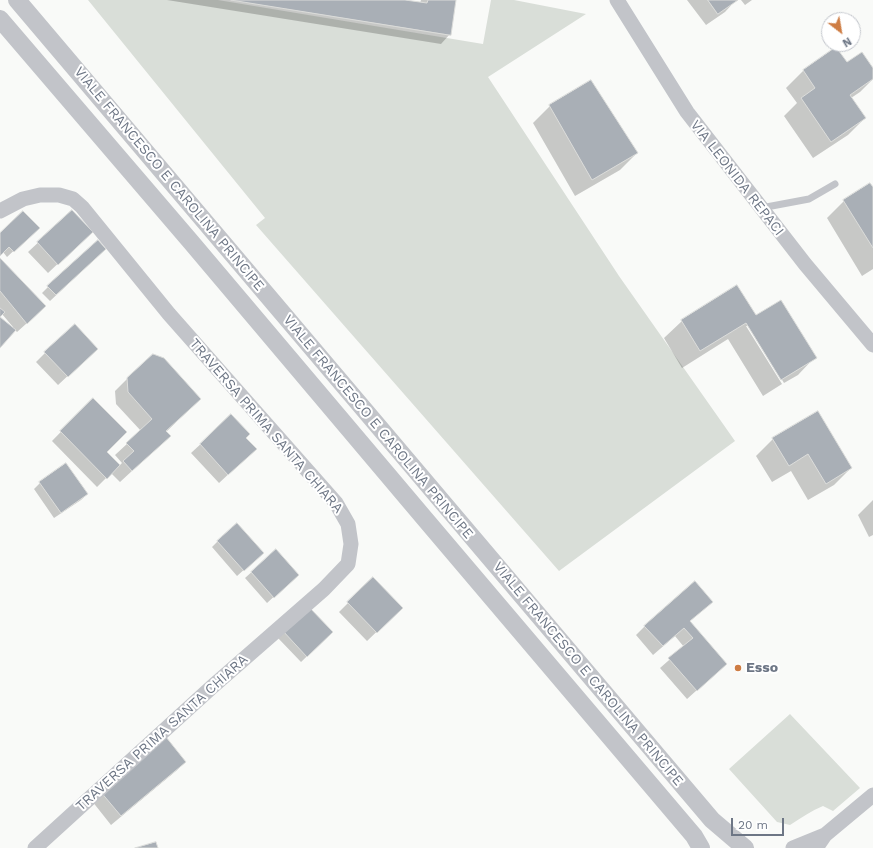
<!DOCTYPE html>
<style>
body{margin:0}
#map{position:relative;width:873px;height:848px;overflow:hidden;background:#f9faf8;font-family:"Work Sans",sans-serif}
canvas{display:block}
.north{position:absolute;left:821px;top:12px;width:40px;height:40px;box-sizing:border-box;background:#fff;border:1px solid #c5c8ce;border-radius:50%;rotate:149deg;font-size:11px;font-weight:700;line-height:16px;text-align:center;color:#6d7685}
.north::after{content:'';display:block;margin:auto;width:14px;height:18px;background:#ce7d44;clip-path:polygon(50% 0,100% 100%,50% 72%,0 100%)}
.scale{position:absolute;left:731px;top:818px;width:53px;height:18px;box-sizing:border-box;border:2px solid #6d7685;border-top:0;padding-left:5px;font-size:12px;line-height:14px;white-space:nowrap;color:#6d7685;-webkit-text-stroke:3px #fff;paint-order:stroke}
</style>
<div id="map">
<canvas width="873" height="848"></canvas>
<div class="north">N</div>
<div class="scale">20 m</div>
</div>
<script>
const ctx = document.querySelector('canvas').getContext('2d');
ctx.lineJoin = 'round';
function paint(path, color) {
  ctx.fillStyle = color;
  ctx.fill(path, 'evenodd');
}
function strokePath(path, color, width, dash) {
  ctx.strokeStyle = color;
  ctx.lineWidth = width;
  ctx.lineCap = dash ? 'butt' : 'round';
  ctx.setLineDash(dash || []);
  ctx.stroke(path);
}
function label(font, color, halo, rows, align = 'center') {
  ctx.font = font + ' "Work Sans",sans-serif';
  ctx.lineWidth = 4;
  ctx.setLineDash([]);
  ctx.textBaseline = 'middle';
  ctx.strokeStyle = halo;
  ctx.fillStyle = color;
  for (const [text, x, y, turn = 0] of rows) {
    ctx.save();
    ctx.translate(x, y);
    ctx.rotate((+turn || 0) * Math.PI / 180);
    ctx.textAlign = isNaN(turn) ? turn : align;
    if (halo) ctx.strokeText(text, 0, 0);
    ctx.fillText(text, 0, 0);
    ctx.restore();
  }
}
paint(new Path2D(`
 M88,0H218L483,44L491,0H514L586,14L488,77L619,276L735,441L559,571L256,225L265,218Z
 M790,714L860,788L833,811L823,806C811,811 801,818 790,825L777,822L729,769Z`), '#d9ded8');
paint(new Path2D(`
 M167,0H399L420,3L421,0H456L450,34L441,44Z
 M687,0H736L725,12L706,25Z
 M741,0H752L745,5Z
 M847,64L873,70V79L860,92L851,98L865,118L848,135L813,158L784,116L797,103L786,88L803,71Z
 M550,106L637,153L620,170L575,196L533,123Z
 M873,189V269L862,276L827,218L844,201Z
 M72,211L82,241L48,273L28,252Z
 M38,228L7,257L3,252L0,255V234Z
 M99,255L50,301L42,293L48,287Z
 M0,259L36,315L17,332L15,330L0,347V318L12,328L13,327L2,314L0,315Z
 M737,287L755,316L815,357L798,375L784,383L749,326H746L782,384L763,396L728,339L682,368L664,338L682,321Z
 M45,353L87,358L58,385L36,362Z
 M127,379L200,399L166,432L157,448L120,482L111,473L97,487L52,441L93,399L105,452L119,466L122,463L115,455L141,431L116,404L115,391Z
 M231,416L245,438L246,458L219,483L191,453Z
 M773,439L851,468L834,485L808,500L791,471L772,482L756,456Z
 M66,464L87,494L81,500L54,518L34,489L40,483Z
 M873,500V535L869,537L858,515Z
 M218,541L256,559L237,576L212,547Z
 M276,550L292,580L267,603L245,578Z
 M712,602L689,622L726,664L687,699L660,668L684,647L675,636L653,655L636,635L645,626Z
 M348,603L392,617L367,641L339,612Z
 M309,608L332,632L301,662L278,638Z
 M185,762L176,771L111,825L92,801L101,792Z`), '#0003');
const building = new Path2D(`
 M231,0H405L427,3L428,0H456L451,35Z
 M708,0H738L718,14Z
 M836,47L847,62L862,52L873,68V79L850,95L866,118L831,142L801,98L815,88L803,70Z
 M591,80L638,153L592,180L549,105Z
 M870,183L873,187V248L843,200Z
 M72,210L93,232L58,265L37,242Z
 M23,211L40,228L14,252L9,247L0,256V233Z
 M98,240L106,249L56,295L47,286Z
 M0,258L46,306L27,324L0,291Z
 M737,285L756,315L781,300L817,358L781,380L746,323L700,351L681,320Z
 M0,308L5,312L0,317L16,330L0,348Z
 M75,324L98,349L68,377L44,352Z
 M153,354L164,358L201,399L166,431L171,436L132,471L123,461L134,451L126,443L152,419L128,392L127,378Z
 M93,398L127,432L107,452L120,465L107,479L60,431Z
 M818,411L852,468L826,484L808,454L789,466L772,438Z
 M231,414L250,434L246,438L257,449L228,475L200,444Z
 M66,463L88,494L61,513L39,482Z
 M237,523L264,553L244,571L217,541Z
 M276,549L299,575L274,598L251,572Z
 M373,577L403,608L377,633L347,602Z
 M695,581L713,602L690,621L727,664L697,691L668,658L693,638L684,628L663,646L644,626Z
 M309,607L333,632L307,657L283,631Z
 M166,737L186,762L121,816L100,791Z
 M156,842L158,848H135Z`);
paint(building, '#a9afb6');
strokePath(building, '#dbdcda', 1);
strokePath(new Path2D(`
 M761,208L809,199L835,184`), '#c2c4c9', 7);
strokePath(new Path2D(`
 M617,0L687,112L805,264L873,345
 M0,211L23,199L40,195H59L73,199L82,207L169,314L336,503L348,524L351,544L348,564L324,589L213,686L35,848
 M793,848L825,835
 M816,848L825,835L873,795`), '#c2c4c9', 15);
strokePath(new Path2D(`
 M17,0C249,273 480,547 712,820L745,848
 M0,19L191,242L425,519L694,836L701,848`), '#c2c4c9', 18);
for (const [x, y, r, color] of [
 [738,668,4,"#ce7d44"]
]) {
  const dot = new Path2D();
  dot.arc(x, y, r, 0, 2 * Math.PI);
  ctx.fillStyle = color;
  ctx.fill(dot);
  strokePath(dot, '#fff', 1.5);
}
label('14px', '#6d7685', '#fff', [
 ["VIA LEONIDA REPACI",737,178,52],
 ["VIALE FRANCESCO E CAROLINA PRINCIPE",169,179,50],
 ["TRAVERSA PRIMA SANTA CHIARA",266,426,49],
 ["VIALE FRANCESCO E CAROLINA PRINCIPE",378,427,50],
 ["VIALE FRANCESCO E CAROLINA PRINCIPE",588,674,50],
 ["TRAVERSA PRIMA SANTA CHIARA",162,733,-42]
]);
label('bold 14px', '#6d7685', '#fff', [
 ["Esso",746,668]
], 'left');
</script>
